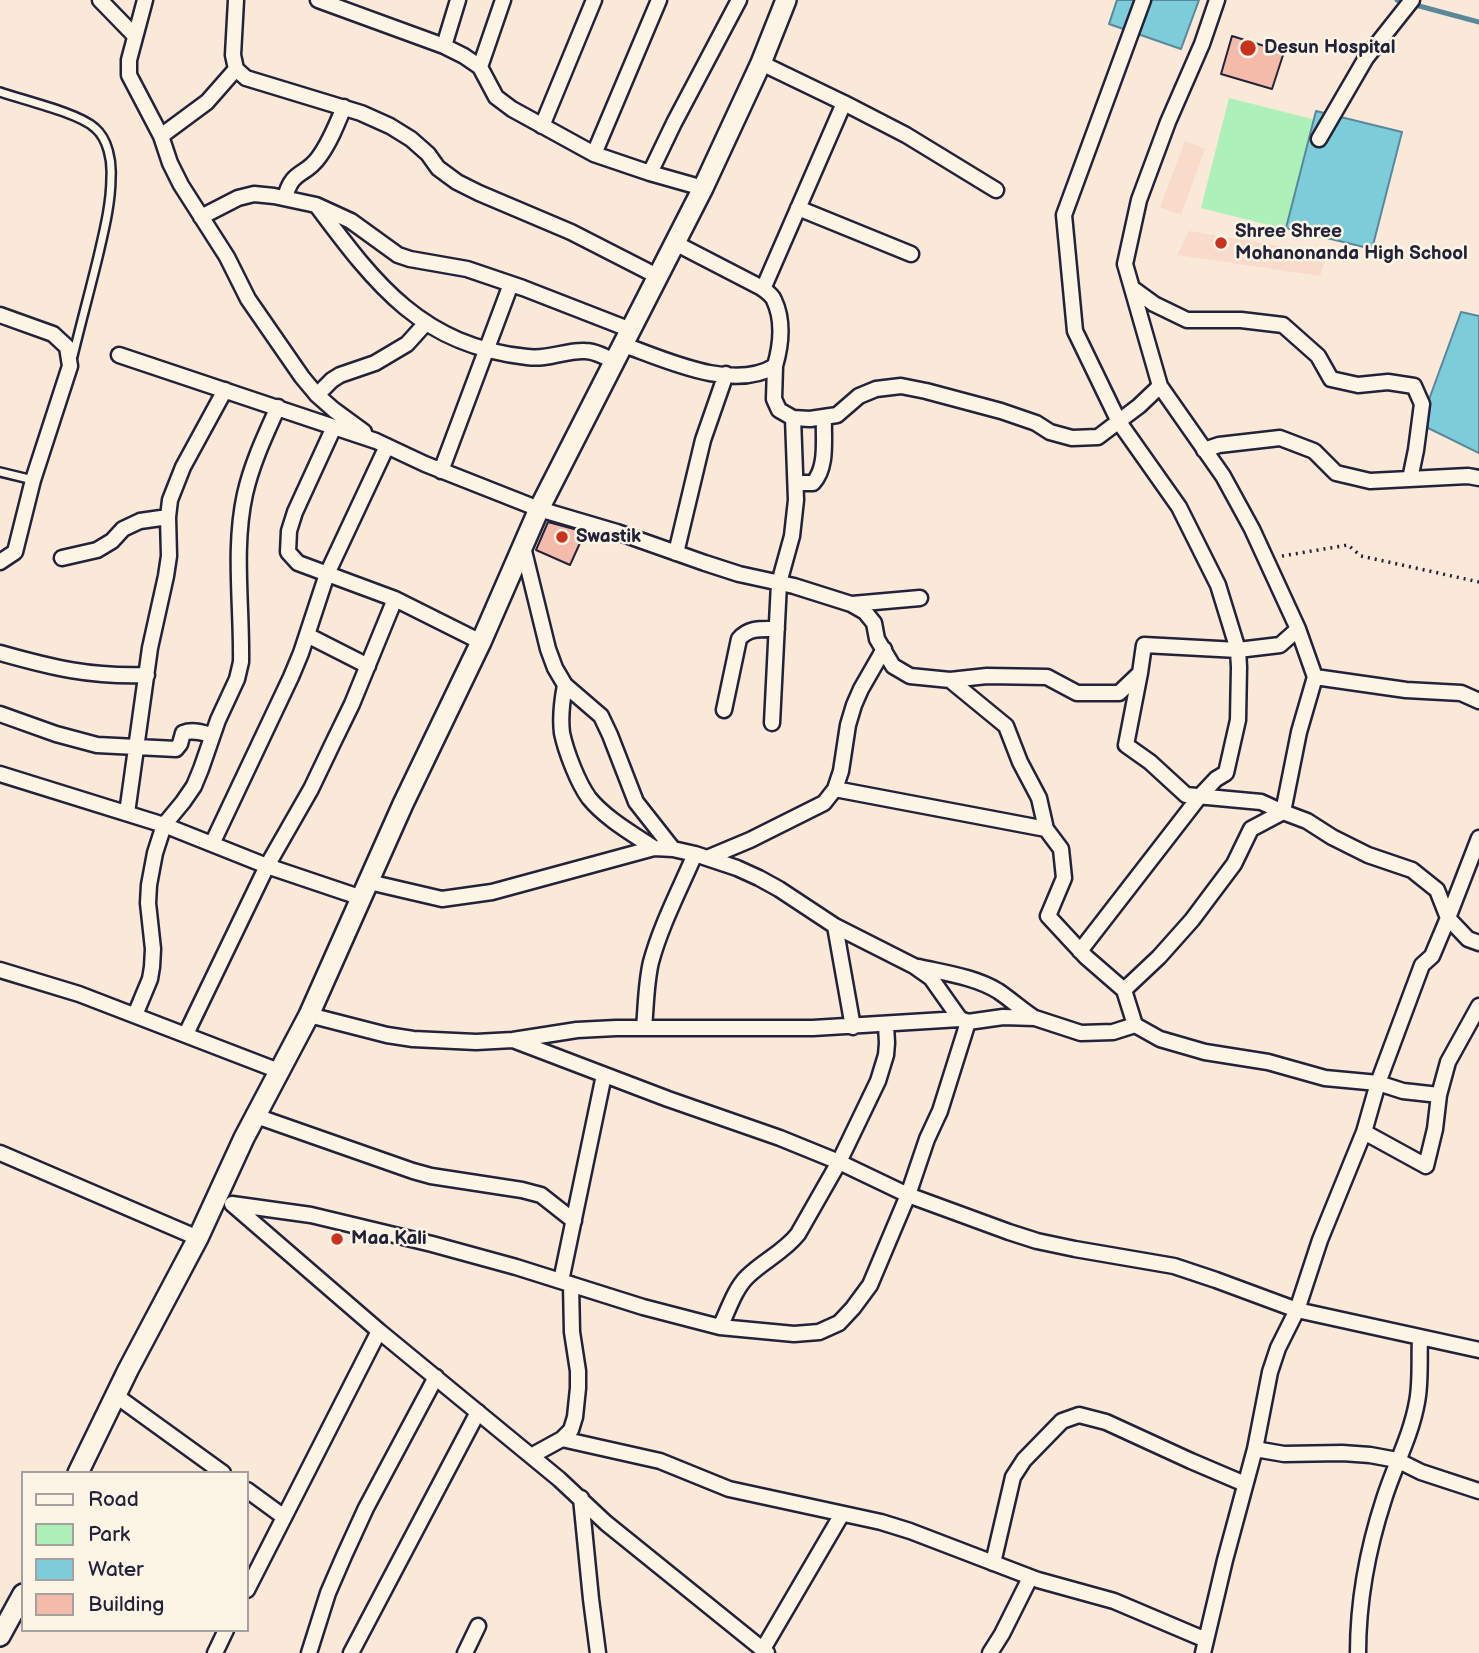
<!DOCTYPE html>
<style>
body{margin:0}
#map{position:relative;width:1479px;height:1653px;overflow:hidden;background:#fae9d9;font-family:"Balsamiq Sans",sans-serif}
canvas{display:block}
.legend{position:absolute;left:21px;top:1471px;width:228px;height:161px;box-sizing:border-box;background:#fcf5e5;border:2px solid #a5a1a1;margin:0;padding:9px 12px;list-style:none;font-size:21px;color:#22223b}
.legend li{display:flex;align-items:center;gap:14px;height:35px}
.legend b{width:35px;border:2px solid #a5a1a1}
</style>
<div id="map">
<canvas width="1479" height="1653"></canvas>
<ul class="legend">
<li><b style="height:9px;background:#fcf5e5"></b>Road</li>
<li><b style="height:19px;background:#aef0ba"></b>Park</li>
<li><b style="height:19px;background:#7dccd9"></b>Water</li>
<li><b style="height:19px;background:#f4bbab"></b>Building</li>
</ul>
</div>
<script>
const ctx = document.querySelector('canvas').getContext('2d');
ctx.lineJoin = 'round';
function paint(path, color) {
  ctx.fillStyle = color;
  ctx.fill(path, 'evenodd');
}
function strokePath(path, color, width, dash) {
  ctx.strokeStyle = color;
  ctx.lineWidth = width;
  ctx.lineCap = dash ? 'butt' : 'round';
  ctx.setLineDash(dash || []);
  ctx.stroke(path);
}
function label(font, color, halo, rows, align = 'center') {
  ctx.font = font + ' "Balsamiq Sans",sans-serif';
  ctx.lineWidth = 5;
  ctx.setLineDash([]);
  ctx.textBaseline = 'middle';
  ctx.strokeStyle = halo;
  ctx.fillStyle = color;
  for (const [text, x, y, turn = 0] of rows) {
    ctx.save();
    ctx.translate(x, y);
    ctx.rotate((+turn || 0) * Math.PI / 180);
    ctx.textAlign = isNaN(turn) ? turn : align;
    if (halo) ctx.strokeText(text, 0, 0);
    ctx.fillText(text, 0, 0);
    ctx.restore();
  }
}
paint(new Path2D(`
 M1185,141L1205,149L1181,215L1160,207Z
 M1189,231L1327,254L1320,276L1177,255Z`), '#f8dbcb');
paint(new Path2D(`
 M1229,98L1332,124L1304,234L1201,208Z`), '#aef0ba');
const water = new Path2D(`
 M1117,0H1199L1181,49L1109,24Z
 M1316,111L1402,132L1372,249L1286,228Z
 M1461,312L1479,316V453L1420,424Z`);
paint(water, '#7dccd9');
strokePath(water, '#59889a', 2);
strokePath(new Path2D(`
 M1397,0L1479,22`), '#59889a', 5);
const building = new Path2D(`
 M1232,36L1284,52L1272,89L1221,74Z
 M548,522L585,532L570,565L536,550Z`);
paint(building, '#f4bbab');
strokePath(building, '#22223b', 2);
const lane = new Path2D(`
 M0,92C23,100 79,113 95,128C108,139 112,161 111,177C111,204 104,231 98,257C90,290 81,323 73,356
 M0,472L33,480`);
const street = new Path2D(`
 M100,0L135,36
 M145,0L129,60V75L161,136L170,163L181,185L227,257L248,299L302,377L317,395L334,410L364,432
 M236,0L233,55L236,69L246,78L361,113L390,126L411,139L428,154L438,168L457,182L479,193L571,232L659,277
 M318,0L444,46L464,56L480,67L496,97L512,109L594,154L650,173L703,188
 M1217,0L1202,44L1168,122L1139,200L1125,264L1160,386L1223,476L1252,529L1298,629L1315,677L1406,690L1461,693L1479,701
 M444,46L458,0
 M761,63L844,103L906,135L996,190
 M480,67L503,0
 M542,126L594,0
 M161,136L207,102L236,69
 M1319,139L1366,58L1412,0
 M594,154L659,0
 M650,173L674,123L739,0
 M285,198C292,169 305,177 319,157C330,142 337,124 344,107
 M317,206C376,285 422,346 527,357C549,360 565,350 585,351C595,351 606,357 615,362
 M798,208L911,254
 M201,217L238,198L254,194L274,196L316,205L351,221L398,255L410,259L467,269L523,288L631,330
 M1132,288L1154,304L1187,320H1241L1283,325L1318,356L1331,379L1358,385L1388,382L1414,386L1422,404L1416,450L1410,479
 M763,289L844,103
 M0,315L53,334L67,347L70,366L33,480L15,552L0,562
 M624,345C666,360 733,392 775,366C781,345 784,321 774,300C772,295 766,291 762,288L675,243
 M119,355L334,427L376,441L425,464L539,509L617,532L705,563L739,574L794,586L851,604L865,612L874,623L877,639L893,666L910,676L950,680L987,676L1047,677L1077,693H1119L1140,673L1144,645L1238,650L1280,645L1298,629
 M775,366L774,399L779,410L793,418L810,419L837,415L859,396L876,389L901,386L926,391L1001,411L1036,423L1050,432L1072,438L1098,437L1139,406L1160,386
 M317,395L332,380L340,375L375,363L407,344L425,324
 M334,427L295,512L289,531L288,552L298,563L395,599L481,642
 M1204,450L1219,445L1280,438L1314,451L1336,473L1370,481L1468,476L1479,478
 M441,471L511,284
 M796,483H813C828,467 823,438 824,418
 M523,547L548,649L555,668L565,685L601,716L610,735L636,802L673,849
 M676,553L703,440L726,374
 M62,558L97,550L112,541L123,529L140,521L168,517
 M852,604L920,598
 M307,635L368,666
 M0,653C53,668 91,677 147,675
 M1140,673L1126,745L1150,762L1186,795L1261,802L1283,812L1299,732L1315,677
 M950,680L1006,726L1020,762L1039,798L1046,829L1061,849L1064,878L1048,916L1086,957L1124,990
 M565,685C562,701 560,717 562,733C566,752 578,783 589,798C605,818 633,834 654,848
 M724,710L739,639C749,627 762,629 777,629
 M0,714L56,734L97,745L176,749L180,744L183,733C193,729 203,733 212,735
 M772,723L779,583L792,536L796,500L793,418
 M0,774L164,825L267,866L362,898
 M835,789L1046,829
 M127,813L150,648L166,576L169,556L168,517L170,500L183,467L225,390
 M212,844L291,677L301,653L327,574L387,446
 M707,858L750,840L824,803L835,789L841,771L848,725L854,705L861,689L884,649
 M369,882L442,899L492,892L654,848L673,849L695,854L737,868L759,878L779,889L835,926L914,966L931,978L960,1019L968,1022L1003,1017L1035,1018L1081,1033L1113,1032L1135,1025
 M835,926L853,1027
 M1080,951L1200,796L1216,779L1226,773L1238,720L1239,667L1238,650L1218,585L1179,507L1119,422L1075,331L1064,215L1143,0
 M919,967C945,973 975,977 998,991C1010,999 1021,1009 1033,1017
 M0,970L79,994L279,1071
 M135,1015L150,979L152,967L153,949L148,903L149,885L155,853L164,825L183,802L194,786L201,769L218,720L237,679L241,662C242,606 233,548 245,494C252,463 265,436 278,407
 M309,1015L387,1035L413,1039L476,1042L513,1040L577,1030L616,1028H813L960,1019
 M644,1028C646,1006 646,983 651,962C661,925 680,889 695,854
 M186,1034L267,866L311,789L333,743L352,704L395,599
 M513,1040L668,1099L780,1138L839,1162L908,1195L1009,1232L1037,1241L1075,1249L1174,1266L1216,1280L1297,1310L1479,1350
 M1439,1095L1403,1091L1378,1083L1325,1078L1268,1062L1205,1052L1160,1039L1135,1025L1124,990L1159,957L1192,920L1234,864L1251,829L1283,812L1307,821L1332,837L1368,855L1412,870L1437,890L1448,918L1468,939L1479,943
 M256,1116L413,1171L431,1176L522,1190L541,1195L574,1221
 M1364,1132L1378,1083L1422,965L1432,956L1448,918L1479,838
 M0,1153L198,1238
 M232,1204L311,1215L432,1244L516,1267L643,1307L720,1327L794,1334L819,1332L839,1323L853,1308L870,1285L908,1195L927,1139L940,1111L968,1022
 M232,1204L379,1331L559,1479L606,1523L767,1653
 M561,1281L604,1075
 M720,1327C728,1311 734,1290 747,1277C763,1261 784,1252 798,1234L839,1162L878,1081L886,1055L887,1043L886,1025
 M115,1395L223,1473
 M562,1439L660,1461L729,1489L881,1522L910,1531L1038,1580L1114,1601L1206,1640
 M1255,1449L1284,1454L1342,1453L1370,1455L1397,1460L1421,1472L1479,1491
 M531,1456L562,1439L571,1430L575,1417L578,1388V1371L572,1332L571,1284
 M247,1490L284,1517
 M581,1498L591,1599L598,1653
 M993,1563L1013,1477L1024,1460L1062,1421L1079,1415L1106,1422L1191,1461L1245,1484
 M247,1590L379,1331
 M763,1649L842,1514
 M215,1653L226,1630
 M309,1653L328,1593L344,1556L366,1508L436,1377
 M351,1653L478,1412
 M465,1653L478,1626
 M990,1653L1002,1634L1030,1578
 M1203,1653L1225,1560L1255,1449L1270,1372L1278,1348L1297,1310L1320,1240L1364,1132L1426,1166L1435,1129L1439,1095L1448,1062L1479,1006
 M1358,1653C1358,1601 1368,1548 1384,1499C1394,1467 1411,1436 1417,1402C1421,1382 1419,1359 1420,1338`);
const secondary = new Path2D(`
 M78,1473L128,1370L198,1238L244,1138L309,1015L403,804L481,642L539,509L703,188L761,63L786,0
 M0,1636L23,1594`);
strokePath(lane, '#22223b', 12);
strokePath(street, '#22223b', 19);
strokePath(secondary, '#22223b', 24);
strokePath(new Path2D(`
 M1282,556L1348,545L1361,556L1479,582`), '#22223b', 3.5, [2, 5]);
strokePath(lane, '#fcf5e5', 7);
strokePath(street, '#fcf5e5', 14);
strokePath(secondary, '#fcf5e5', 19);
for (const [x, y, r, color] of [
 [1248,48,9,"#c8321e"],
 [1221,243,7,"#c8321e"],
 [562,537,7,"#c8321e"],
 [337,1239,7,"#c8321e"]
]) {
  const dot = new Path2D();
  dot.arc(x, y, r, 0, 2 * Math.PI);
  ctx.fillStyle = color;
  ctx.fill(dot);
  strokePath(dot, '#fcf5e5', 2.5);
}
label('bold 19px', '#22223b', '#fcf5e5', [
 ["Desun Hospital",1264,48],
 ["Shree Shree",1235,232],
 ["Mohanonanda High School",1235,254],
 ["Swastik",576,537],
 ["Maa Kali",351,1239]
], 'left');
</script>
